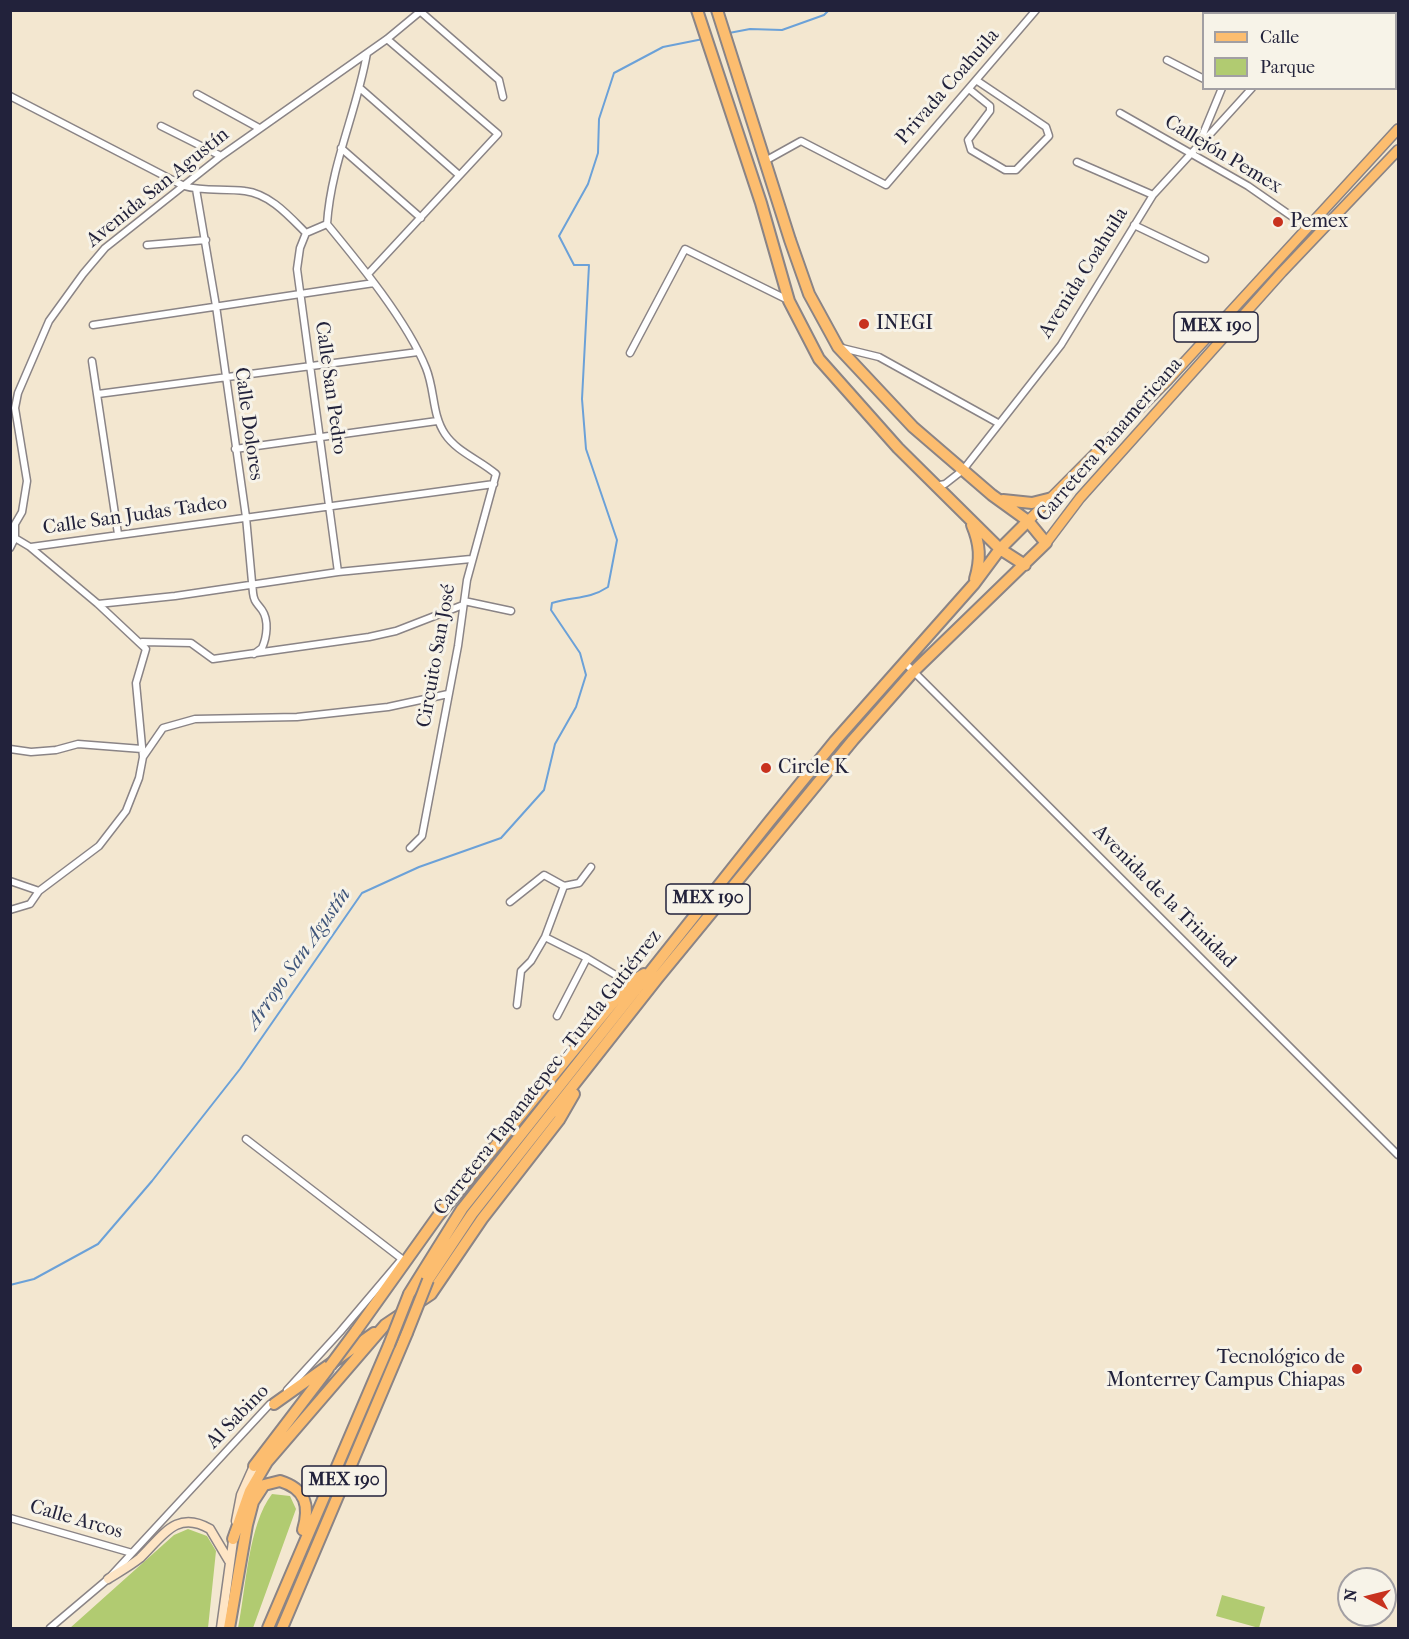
<!DOCTYPE html>
<meta charset="utf-8">
<style>
body{margin:0}
#map{position:relative;width:1409px;height:1639px;overflow:hidden;background:#f3e7d0;font-family:"IM FELL French Canon",serif}
canvas{display:block}
.frame{position:absolute;inset:0;border:12px solid #22223b;pointer-events:none}
.legend{position:absolute;left:1202px;top:12px;width:195px;height:78px;box-sizing:border-box;background:#f7f3e8;border:2px solid #a29fa3;margin:0;padding:8px 10px;list-style:none;font-size:18px;color:#22223b}
.legend li{display:flex;align-items:center;gap:12px;height:30px}
.legend b{width:30px;border:2px solid #a29fa3}
.north{position:absolute;left:1337px;top:1567px;width:60px;height:60px;box-sizing:border-box;background:#f7f3e8;border:2px solid #a29fa3;border-radius:50%;rotate:277deg;font-size:16px;font-weight:700;line-height:24px;text-align:center;color:#22223b}
.north::after{content:'';display:block;margin:auto;width:21px;height:27px;background:#c8321e;clip-path:polygon(50% 0,100% 100%,50% 72%,0 100%)}
</style>
<div id="map">
<canvas width="1409" height="1639"></canvas>
<div class="frame"></div>
<ul class="legend">
<li><b style="height:8px;background:#fcbd6f"></b>Calle</li>
<li><b style="height:16px;background:#b1cb71"></b>Parque</li>
</ul>
<div class="north">N</div>
</div>
<script>
const ctx = document.querySelector('canvas').getContext('2d');
ctx.lineJoin = 'round';
function paint(path, color) {
  ctx.fillStyle = color;
  ctx.fill(path, 'evenodd');
}
function strokePath(path, color, width, dash) {
  ctx.strokeStyle = color;
  ctx.lineWidth = width;
  ctx.lineCap = dash ? 'butt' : 'round';
  ctx.setLineDash(dash || []);
  ctx.stroke(path);
}
function label(font, color, halo, rows, align = 'center') {
  ctx.font = font + ' "IM FELL French Canon",serif';
  ctx.lineWidth = 6;
  ctx.setLineDash([]);
  ctx.textBaseline = 'middle';
  ctx.strokeStyle = halo;
  ctx.fillStyle = color;
  for (const [text, x, y, turn = 0] of rows) {
    ctx.save();
    ctx.translate(x, y);
    ctx.rotate((+turn || 0) * Math.PI / 180);
    ctx.textAlign = isNaN(turn) ? turn : align;
    if (halo) ctx.strokeText(text, 0, 0);
    ctx.fillText(text, 0, 0);
    ctx.restore();
  }
}
paint(new Path2D(`
 M272,1494L290,1496L296,1509L253,1628H238C246,1589 248,1525 272,1494Z
 M188,1529L207,1536L216,1551L208,1628H70L174,1535Z
 M1222,1595L1265,1607L1259,1628L1216,1616Z`), '#b1cb71');
strokePath(new Path2D(`
 M729,33L750,29L782,30L824,15L829,10
 M10,1285L34,1279L98,1244L152,1181L240,1069L362,893L419,867L501,838L544,790L555,744L576,707L586,675L580,653L551,610L552,603C575,596 588,600 608,587L617,540L586,449L582,399L589,265H574L559,236L588,184L598,153L599,119L614,73L663,47L703,39`), '#6ba1d8', 2);
const street = new Path2D(`
 M421,12L499,80L503,97
 M1254,14L1255,10
 M1318,14L1320,10
 M367,53C357,111 331,164 327,224C360,264 407,321 426,368C435,390 432,415 445,434C457,452 480,460 496,474L467,580L458,646L422,836L410,848
 M1167,60L1204,79
 M361,89L459,175
 M969,89L990,106V111L968,140L971,150L1005,170H1016L1049,136L1046,127L976,80
 M197,94L259,128
 M10,96L184,186C204,192 224,188 245,191C270,194 289,216 306,233
 M1120,113L1248,186L1307,227
 M161,126L221,156
 M1202,143L1252,88
 M341,148L421,218
 M765,161L801,141L886,185L1036,10
 M1077,162L1153,195
 M196,189L216,306L246,517L253,593C254,602 257,603 262,610C269,620 267,637 262,648L254,654
 M327,224L306,233L300,248L297,269L338,572
 M1134,225L1205,259
 M147,245L206,240
 M368,274L498,134L387,39
 M93,325L374,283
 M842,348L879,357L998,423
 M630,353L685,249L788,300
 M92,361L118,534
 M98,394L418,352
 M235,449L437,421
 M936,486L945,484L963,470L1061,345L1153,195L1198,146L1222,88
 M31,547L494,484
 M10,548L15,538
 M464,601L511,611
 M98,604L175,596L338,572L471,559
 M142,642L191,643L213,659L369,637L396,631L463,605
 M905,663L1398,1155
 M10,749L31,752L56,750L78,744L142,749
 M143,757L163,728L195,719L297,717L388,707L448,694
 M10,881L39,891
 M510,902L544,875L564,886
 M10,910L30,904L39,891L99,846L126,811L139,778L143,757L136,683L146,649L98,604L30,547L15,538V524L22,512L27,481L15,408L18,393L49,321L83,274L105,248L221,156L387,39L422,10
 M545,937L587,958L629,983
 M517,1005L521,971L531,961L545,937L564,886L579,883L591,867
 M557,1016L587,958
 M246,1139L402,1259
 M287,1390L340,1332L401,1260
 M10,1518L132,1553
 M50,1628L108,1579L270,1404H274`);
const secondary = new Path2D(`
 M236,1521L241,1495L254,1466
 M108,1579C119,1572 130,1566 140,1558C162,1537 176,1509 210,1529L229,1561
 M221,1628L234,1534`);
const primary = new Path2D(`
 M1028,521L1168,380L1398,129
 M1046,543L1080,498L1282,272L1398,150`);
const highway = new Path2D(`
 M697,10L761,203L789,301L819,359L898,448L1000,549L1025,565
 M1003,500L1032,503L1052,498
 M972,525C980,544 981,559 975,579
 M428,1280L472,1214L657,979L853,740L913,672L1046,543L1028,521L992,495L913,427L838,347L809,294L790,240L717,10
 M409,1294L462,1209L769,822L835,741L974,584L1000,549L1028,521
 M356,1331L438,1216L629,983L644,974
 M274,1404L374,1333
 M254,1466L328,1369
 M233,1539L250,1491L267,1462L385,1325L431,1294L482,1219L559,1120L574,1094
 M229,1628L247,1525L253,1502L264,1485L280,1481C306,1489 310,1506 303,1530
 M268,1628L389,1345
 M282,1628L407,1333`);
strokePath(street, '#8a8486', 9);
strokePath(secondary, '#8a8486', 11);
strokePath(primary, '#8a8486', 12);
strokePath(highway, '#8a8486', 14);
strokePath(street, '#fff', 6);
strokePath(secondary, '#fee5c5', 8);
strokePath(primary, '#fcbd6f', 9);
strokePath(highway, '#fcbd6f', 10);
const highwayBridge = new Path2D(`
 M407,1333L428,1280
 M389,1345L409,1294
 M330,1366L356,1331`);
strokePath(highwayBridge, '#8a8486', 14, []);
strokePath(highwayBridge, '#fcbd6f', 10);
for (const [x, y, r, color] of [
 [1278,222,6,"#c8321e"],
 [864,324,6,"#c8321e"],
 [766,768,6,"#c8321e"],
 [1357,1369,6,"#c8321e"]
]) {
  const dot = new Path2D();
  dot.arc(x, y, r, 0, 2 * Math.PI);
  ctx.fillStyle = color;
  ctx.fill(dot);
  strokePath(dot, '#f7f3e8', 2);
}
for (const [x, y, w] of [
 [1216,327,84],
 [708,899,84],
 [344,1481,84]
]) {
  const box = new Path2D();
  box.roundRect(x - w / 2, y - 15, w, 30, 4.5);
  ctx.fillStyle = '#f7f3e8';
  ctx.fill(box);
  strokePath(box, '#22223b', 1.5);
}
label('bold 18px', '#22223b', null, [
 ["MEX 190",1216,327],
 ["MEX 190",708,899],
 ["MEX 190",344,1481]
]);
label('20px', '#22223b', '#f7f3e8', [
 ["Privada Coahuila",948,87,-49],
 ["Callejón Pemex",1223,155,31],
 ["Avenida San Agustín",158,188,-39],
 ["Avenida Coahuila",1084,273,-58],
 ["Calle San Pedro",330,388,82],
 ["Calle Dolores",248,424,82],
 ["Carretera Panamericana",1110,440,-49],
 ["Calle San Judas Tadeo",135,516,-8],
 ["Circuito San José",437,656,-80],
 ["Avenida de la Trinidad",1164,897,45],
 ["Carretera Tapanatepec - Tuxtla Gutiérrez",548,1073,-52],
 ["Al Sabino",238,1417,-46],
 ["Calle Arcos",76,1520,16]
]);
label('20px', '#22223b', '#f7f3e8', [
 ["Pemex",1290,222],
 ["INEGI",876,324],
 ["Circle K",778,768],
 ["Tecnológico de",1345,1358,"right"],
 ["Monterrey Campus Chiapas",1345,1381,"right"]
], 'left');
label('italic 21px', '#3f557a', '#f7f3e8', [
 ["Arroyo San Agustín",299,959,-55]
]);
</script>
